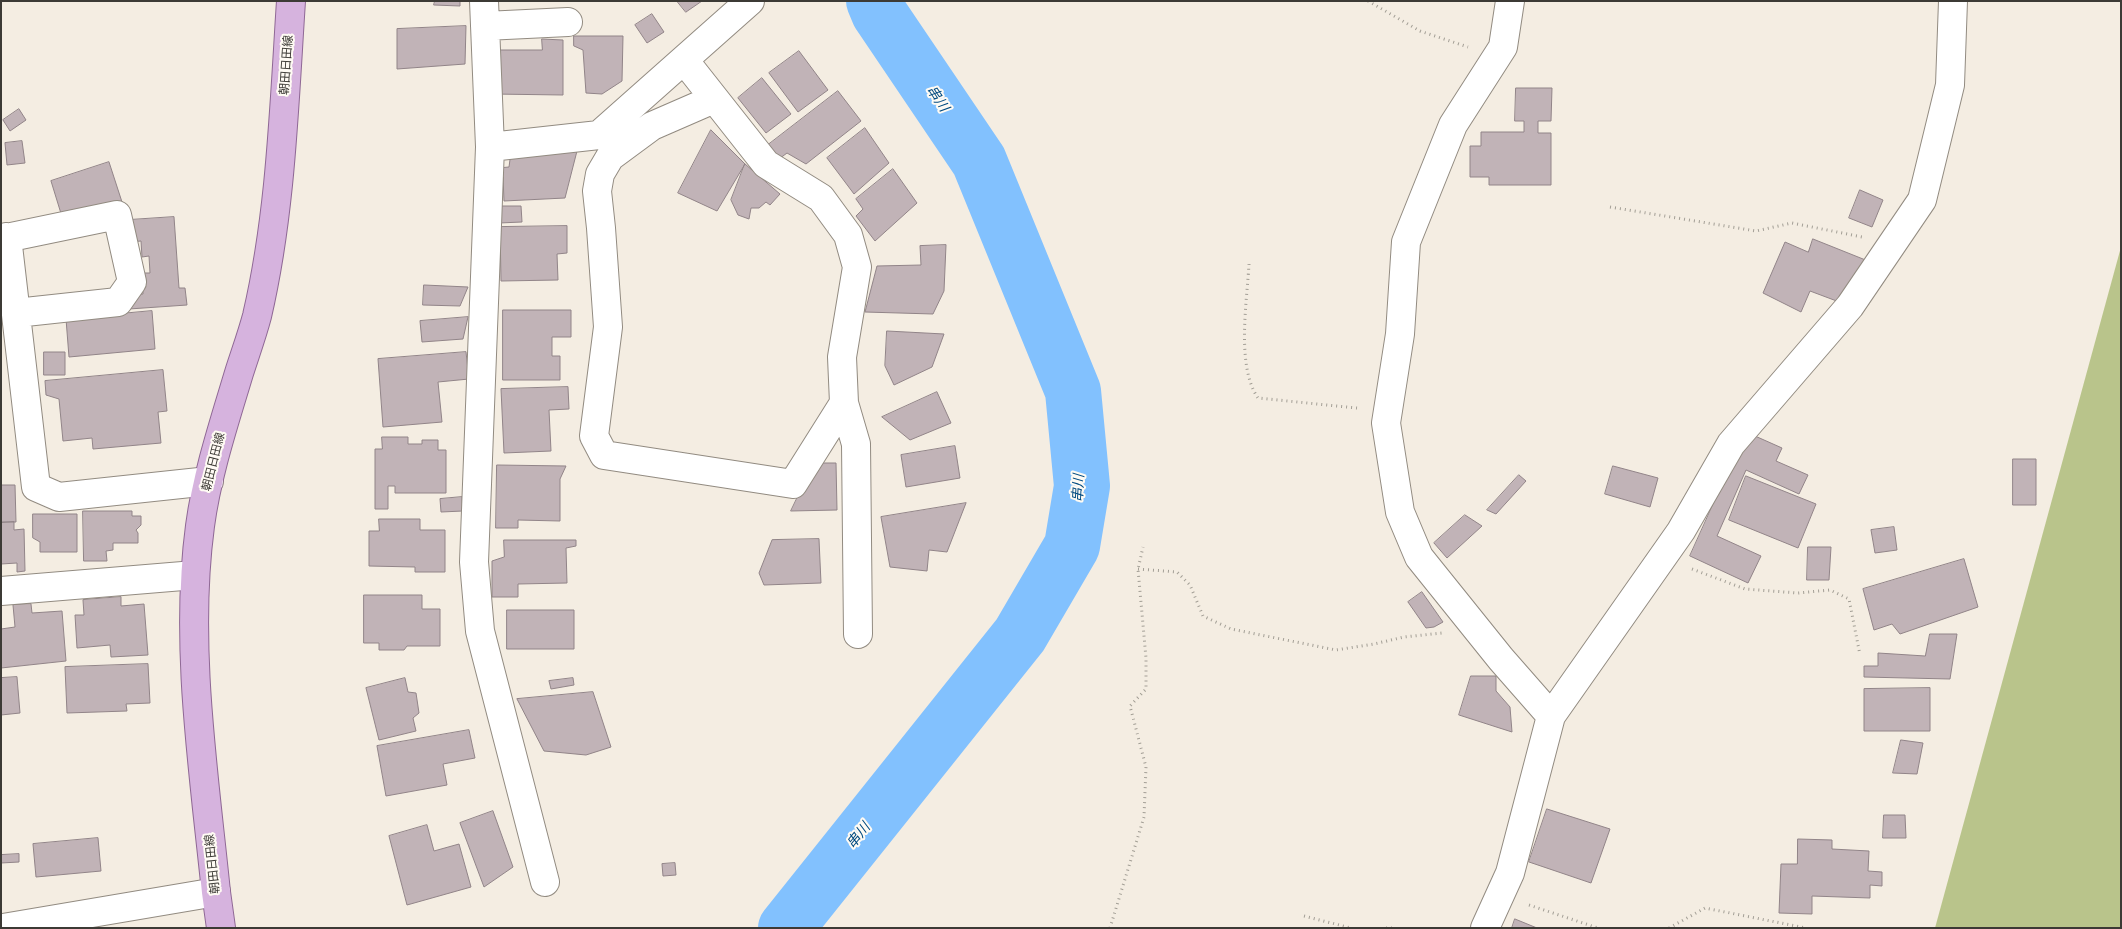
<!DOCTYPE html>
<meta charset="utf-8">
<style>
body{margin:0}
#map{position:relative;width:2122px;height:929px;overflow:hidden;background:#f4ede2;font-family:"Varela Round",sans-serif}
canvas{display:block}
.frame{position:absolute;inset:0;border:2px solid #3c3a35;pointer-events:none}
</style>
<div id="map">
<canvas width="2122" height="929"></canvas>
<div class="frame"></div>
</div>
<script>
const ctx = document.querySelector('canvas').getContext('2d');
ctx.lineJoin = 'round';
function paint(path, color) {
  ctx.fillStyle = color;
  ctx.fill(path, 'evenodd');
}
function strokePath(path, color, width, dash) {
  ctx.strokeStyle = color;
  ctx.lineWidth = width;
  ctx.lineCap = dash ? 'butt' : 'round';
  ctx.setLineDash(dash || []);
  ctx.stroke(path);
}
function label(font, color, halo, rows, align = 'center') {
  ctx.font = font + ' "Varela Round","Noto Sans JP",sans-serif';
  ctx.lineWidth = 4;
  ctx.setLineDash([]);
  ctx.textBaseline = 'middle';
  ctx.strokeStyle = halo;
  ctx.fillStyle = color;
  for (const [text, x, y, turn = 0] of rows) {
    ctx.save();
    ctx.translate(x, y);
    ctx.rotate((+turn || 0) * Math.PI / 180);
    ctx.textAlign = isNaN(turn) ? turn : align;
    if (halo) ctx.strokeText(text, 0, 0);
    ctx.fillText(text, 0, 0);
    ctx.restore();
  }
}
paint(new Path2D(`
 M2121,247V928H1935Z`), '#b9c48b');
strokePath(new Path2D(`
 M786,928L1020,635L1072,546L1082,486L1073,391L979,161L879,13L874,1`), '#82c1fe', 56);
const building = new Path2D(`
 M435,1H460V6L434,5Z
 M677,1H702L686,12Z
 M652,14L664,32L647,43L635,25Z
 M466,26L465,64L397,69V29Z
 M574,36H623L622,81L602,94L586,93L583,50L574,46Z
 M542,39L563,40V95L492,94V50H542Z
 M799,51L828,90L798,112L769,73Z
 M762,78L791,114L766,133L738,98Z
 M1516,88H1552L1551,121H1538V133H1551V185H1489V177H1470V146H1481V132H1524V121H1515Z
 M838,91L861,121L806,164L787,153L779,159L768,145Z
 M19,109L26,120L10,131L3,120Z
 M865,128L889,163L854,194L827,158Z
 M711,130L745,164L717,211L678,193Z
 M22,141L25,163L7,165L5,143Z
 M577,151L565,198L504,201L503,177H498V168L509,167L511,152Z
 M109,162L122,202L63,220L51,181Z
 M745,164L780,194L770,205L766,202L759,208H751L749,219L738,215L731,200Z
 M893,169L917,203L875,241L856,216L863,209L856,199Z
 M1860,190L1883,200L1872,227L1849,218Z
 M498,206H521L522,222L499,223Z
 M174,217L179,288H185L187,305L129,309L128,295L143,294L142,273H150L149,256L142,257L141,241L130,242L129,220Z
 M567,226V253L557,254L558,280L501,281L500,227Z
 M1813,239L1868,261L1850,306L1810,291L1801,312L1763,293L1785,242L1808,252Z
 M946,245L944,291L933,314L865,312L877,266L921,265L920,246Z
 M424,285L468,287L460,306L423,305Z
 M503,310H571V337H552V356H560V380H503Z
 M152,311L155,349L69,357L66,319Z
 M468,317L463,339L422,342L420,321Z
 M887,331L944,334L932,367L894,385L885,366Z
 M44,352H65V375H44Z
 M466,352L469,379L438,382L442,422L383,427L378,359Z
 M163,370L167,411L158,412L161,443L93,449L92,438L63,441L59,399L46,395L45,381Z
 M568,387L569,409L549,410L551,451L504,453L501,389Z
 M937,392L951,423L910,440L882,417Z
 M1746,432L1782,448L1776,461L1808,475L1799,494L1746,470L1717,536L1761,556L1748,583L1690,556Z
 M382,437H408V444H422V440H438V450H446V493H395V486H388V509H375V449H382Z
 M955,446L960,478L906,487L901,455Z
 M2013,459H2036V505H2013Z
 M814,463H836L837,510L791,511Z
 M497,465L566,466L560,479V521L518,520V528H496Z
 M1613,466L1658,478L1650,507L1605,494Z
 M1519,475L1526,481L1496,514L1487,510Z
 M1746,476L1816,504L1798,548L1729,520Z
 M1,485H15L16,522H1Z
 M462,497L463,511L441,512L440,499Z
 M966,503L947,552L929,550L927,571L890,567L881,517Z
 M83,511H132V516H141V525L136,530L138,533V543H113V550L106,551L107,561H84Z
 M33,514H77V552H40V542L33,538Z
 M1465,515L1482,526L1447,558L1434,543Z
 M379,519H420V530H445V572H415V567L369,566V531H379Z
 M14,522V530L24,529L25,571L17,572V563L1,564V523Z
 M1894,527L1897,550L1875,553L1871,530Z
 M819,539L821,583L764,585L759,573L772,540Z
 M504,540H576V546L566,548L567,583L518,584V597H492V561L504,557Z
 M1808,547H1831L1829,580H1807Z
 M1964,559L1978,607L1900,634L1892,624L1874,630L1863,589Z
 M1422,592L1443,622L1434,627L1426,628L1408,602Z
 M364,595H422V609H440V646H407L404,650H379V643H364Z
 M121,597V606L144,604L148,655L111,657L110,645L77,648L75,615H84L83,600Z
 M31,604L32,613L62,611L66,661L1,668V629L15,627L13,605Z
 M507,610H574V649H507Z
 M1930,634H1957L1950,679L1864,677V666H1878V653L1925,656Z
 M148,664L150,703L126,704L127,711L67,713L65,667Z
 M1471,676H1496V691L1510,707L1512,732L1459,715Z
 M17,677L20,713L1,715V678Z
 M405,678L408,692L416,693L419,713L413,718L416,731L379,740L366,688Z
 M573,678L574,685L551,689L549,681Z
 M1930,688V731H1864V689Z
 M593,692L611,747L586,755L544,751L517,699Z
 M469,730L475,758L443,764L447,785L386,796L377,746Z
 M1901,740L1923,743L1917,774L1893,773Z
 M1547,809L1610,829L1591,883L1529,862Z
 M493,811L513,867L484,887L460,823Z
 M1884,815H1905L1906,838H1883Z
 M427,825L434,851L459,844L471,887L407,905L389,836Z
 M98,838L101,871L36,877L33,844Z
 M1798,839L1832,840V849L1869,851L1868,871L1882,872V886L1870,885V898L1812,896V914L1779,913L1781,864H1797Z
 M19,854V862L1,863V855Z
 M675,863L676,875L663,876L662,864Z
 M1515,919L1537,928H1512Z`);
paint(building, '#c1b3b7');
strokePath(building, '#918488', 1);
const minor = new Path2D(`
 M484,1L490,147L474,562L480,631L545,882
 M1510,1L1503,47L1453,125L1406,242L1400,334L1386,423L1400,512L1419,557L1501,659L1551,716
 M485,26L568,22
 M684,60L766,164L821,198L848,235L857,267L842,357L844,403L856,444L858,634
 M714,99L652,126L610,157L600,174L597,191L601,228L608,327L594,436L604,455L793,484L844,403
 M490,147L599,135L750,1
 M7,237L36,487L59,497L209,481
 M1,239L117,215L132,282L118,302L16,313
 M1,591L195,575
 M3,928L216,892
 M1485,928L1510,873L1551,716L1681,531L1731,444L1850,306L1922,200L1950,85L1953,1`);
const major = new Path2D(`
 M221,928L216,892C204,773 184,645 200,526C207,474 224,423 239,373C245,354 252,335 257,316C281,213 284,107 291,1`);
strokePath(minor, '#928b81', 30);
strokePath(major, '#8f6895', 30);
strokePath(new Path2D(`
 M1368,1L1420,31L1468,47
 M1610,207L1756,231L1792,223L1862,237
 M1249,264C1247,302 1236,366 1258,398L1357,408
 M1138,569L1177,572L1190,585L1203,616L1231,629L1336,650L1374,644L1404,637L1442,633
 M1692,569L1745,589L1798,593L1830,590L1849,599L1860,655
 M1529,905L1598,928
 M1304,916L1351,928
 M1110,928L1144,817L1146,767L1130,706L1146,689V658L1138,569L1143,547
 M1386,928H1393
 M1669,928L1705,908L1806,928`), '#a29e95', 3, [1, 4]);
strokePath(minor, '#fff', 28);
strokePath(major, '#d6b3de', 28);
label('12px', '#3c3a35', '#fffbf4', [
 ["朝田日田線",287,65,-86],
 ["朝田日田線",214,462,-76],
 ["朝田日田線",213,864,-96]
]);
label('italic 14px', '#004a80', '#fffbf4', [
 ["串川",937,99,56],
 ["串川",1079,488,-87],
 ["串川",859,836,-51]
]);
</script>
